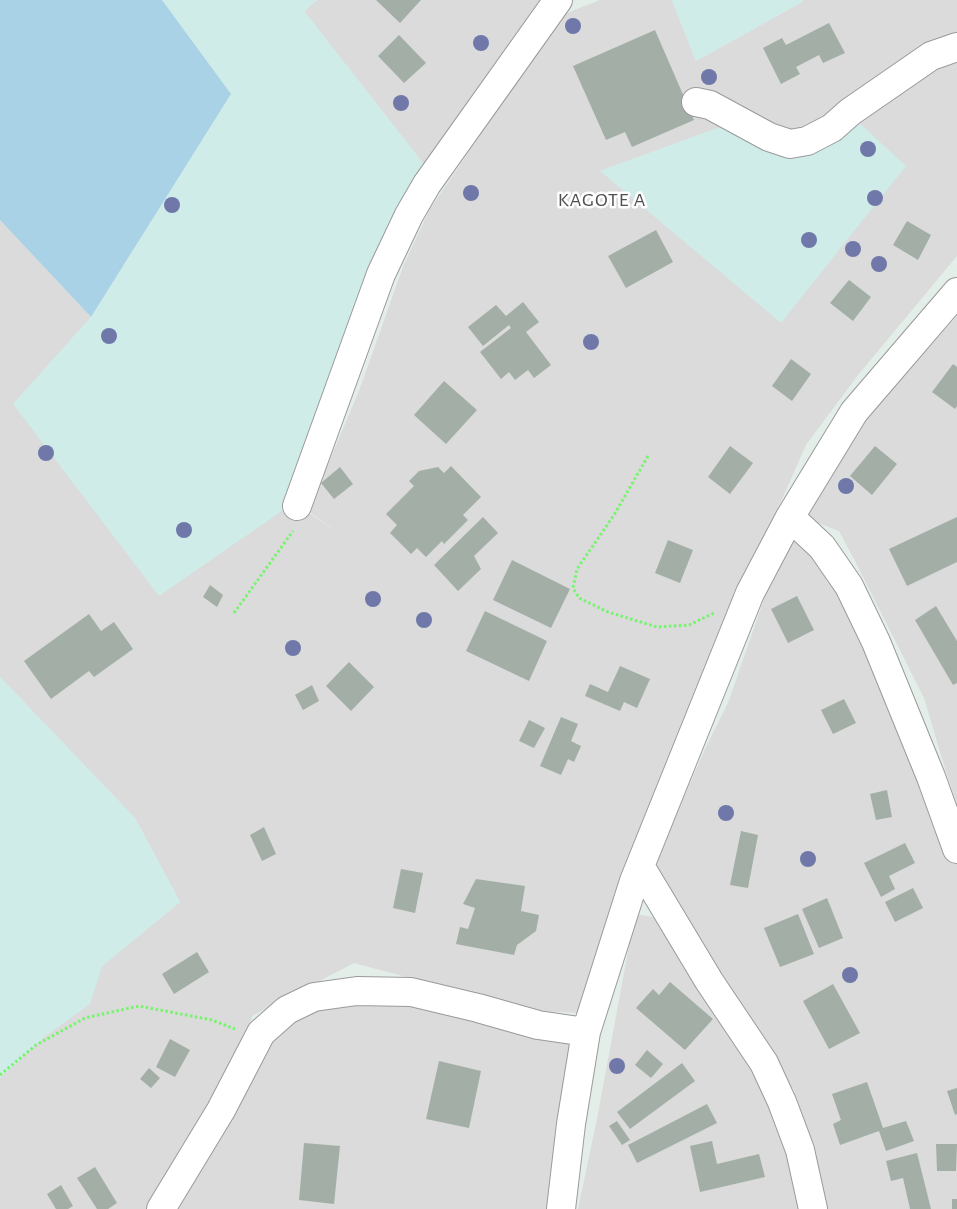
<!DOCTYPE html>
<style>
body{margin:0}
canvas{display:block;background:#e3eee8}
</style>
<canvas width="957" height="1209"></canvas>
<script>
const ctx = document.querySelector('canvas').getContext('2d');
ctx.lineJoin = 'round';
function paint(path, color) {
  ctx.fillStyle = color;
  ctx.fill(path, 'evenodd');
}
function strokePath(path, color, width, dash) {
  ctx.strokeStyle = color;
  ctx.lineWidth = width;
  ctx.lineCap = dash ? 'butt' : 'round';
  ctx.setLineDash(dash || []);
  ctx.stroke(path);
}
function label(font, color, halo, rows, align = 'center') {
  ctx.font = font + ' "Alegreya Sans",sans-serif';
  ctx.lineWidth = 5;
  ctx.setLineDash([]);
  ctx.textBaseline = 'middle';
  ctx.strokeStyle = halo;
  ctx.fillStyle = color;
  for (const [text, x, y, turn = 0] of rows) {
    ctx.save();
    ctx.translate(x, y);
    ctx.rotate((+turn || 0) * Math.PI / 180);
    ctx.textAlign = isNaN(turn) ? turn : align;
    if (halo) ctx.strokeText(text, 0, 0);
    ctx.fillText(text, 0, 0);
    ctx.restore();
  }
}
paint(new Path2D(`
 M317,0H543L429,171L304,11Z
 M600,0H672L696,61L802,2L803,0H957V256L858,375L806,445L763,542L583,1013L534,1011L354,963L252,1016L248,1033L185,1196L232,1110L266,1041L304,1009L408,995L581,1038L551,1209H0V1078L44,1037L89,1004L102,966L180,902L135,818L0,677V220L91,317L14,404L289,506L306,511L341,535L308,511L359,391L404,264L430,209L546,39L567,13ZM721,127L805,139L600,171Z
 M957,316V803L947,775L924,698L855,561L839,531L805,518L862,422Z
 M792,538L819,547L957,851V1209H821L794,1090L747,1022L651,871L706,747L728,703L772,576Z
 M635,914L664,919L781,1096L807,1209H578L597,1119Z`), '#dadbda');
paint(new Path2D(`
 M162,0H317L304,11L429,171L289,506L159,596L13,404L91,317L231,94Z
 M672,0H803L802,2L696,61Z
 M712,107L805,139L855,119L906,166L781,323L600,171L720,127Z
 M0,677L135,818L180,902L102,966L90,1004L44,1037L0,1078Z`), '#cfece9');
paint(new Path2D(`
 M0,0H162L231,94L91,317L0,220Z`), '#aad2e6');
paint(new Path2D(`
 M376,0H421L400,23Z
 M829,23L845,53L823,63L819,55L796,67L800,74L781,84L763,48L782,38L786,45Z
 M655,30L694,120L632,147L625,132L606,140L573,66Z
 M399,35L426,63L404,83L378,56Z
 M907,221L931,235L918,260L893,245Z
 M656,230L673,262L626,288L608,256Z
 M849,280L871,297L853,321L830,303Z
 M523,302L539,322L526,332L551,365L534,378L528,370L515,380L509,372L501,379L480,352L511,328L509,325L483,346L468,327L496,305L506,316Z
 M791,359L811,374L792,401L772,386Z
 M953,364L957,367V406L955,409L932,392Z
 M444,381L477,410L446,444L414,415Z
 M730,446L753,463L730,494L708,477Z
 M875,446L897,464L872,495L850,476Z
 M451,466L481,497L463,515L468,520L444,544L442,541L426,557L417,548L411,554L390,533L397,525L386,514L414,486L409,481L419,471L438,467L444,473Z
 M340,467L353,484L334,499L321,483Z
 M483,517L498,533L474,556L481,569L458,591L434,565Z
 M957,517V562L907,586L889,549Z
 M668,540L693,550L680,583L655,573Z
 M512,560L570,589L551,628L493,600Z
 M210,585L223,595L217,607L203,597Z
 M797,596L814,630L788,643L771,609Z
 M936,606L957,641V683L953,685L915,620Z
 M485,611L547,641L529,681L466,651Z
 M89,614L101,631L114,622L133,649L94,677L89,671L51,699L24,661Z
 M349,662L374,687L351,711L326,686Z
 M620,666L650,679L637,708L624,702L620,711L585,696L590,684L608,692Z
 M312,685L319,701L303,710L295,695Z
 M844,699L856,723L833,734L821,710Z
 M561,717L578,724L571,741L581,746L574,762L568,759L561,775L540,766Z
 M529,720L545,728L534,748L519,741Z
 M887,790L892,817L876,820L870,794Z
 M264,827L276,854L262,861L250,835Z
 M741,831L758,835L748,888L730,885Z
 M905,843L915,863L889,876L895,889L881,897L864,863Z
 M401,869L423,873L415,913L393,908Z
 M476,879L525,886L521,911L539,915L536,931L517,945L514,955L456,944L460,927L468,929L475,908L463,904Z
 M913,888L923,908L895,922L885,902Z
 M827,898L843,938L819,948L802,909Z
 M798,914L814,954L780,967L764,928Z
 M197,952L209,972L174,994L162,974Z
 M670,982L713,1019L685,1050L636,1008L653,989L659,995Z
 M833,984L860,1033L829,1049L803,1001Z
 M170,1039L190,1050L175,1077L156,1067Z
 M647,1050L663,1064L651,1078L635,1065Z
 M439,1061L481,1071L469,1128L426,1119Z
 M682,1063L695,1081L630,1129L617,1112Z
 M149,1068L160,1078L151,1088L140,1079Z
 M867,1082L883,1128L906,1121L914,1141L886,1151L879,1131L840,1145L833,1124L841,1120L832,1094Z
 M957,1088V1114L955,1115L947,1091Z
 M707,1104L717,1123L637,1163L628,1145Z
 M617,1121L630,1140L622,1145L609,1126Z
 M712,1141L717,1164L759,1154L765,1177L700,1192L690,1146Z
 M304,1143L340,1146L334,1204L299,1200Z
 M936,1144H957L956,1171H937Z
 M917,1153L931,1209H910L903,1178L891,1181L886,1161Z
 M95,1167L117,1203L108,1209H97L77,1178Z
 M61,1185L73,1206L68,1209H56L47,1194Z
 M952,1199H957V1209H952Z`), '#a3afa6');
const minor = new Path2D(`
 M696,102L710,105L769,137L790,144L807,141L832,128L850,112L931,56L957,47
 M297,506L381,274L409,215L427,184L558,0
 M790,517L822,547L849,586L876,642L931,777L957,849
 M640,866L709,981L764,1063L782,1102L800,1150L813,1209
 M161,1209L221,1110L261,1033L287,1010L314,997L357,991L411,992L478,1008L538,1025L586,1032
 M561,1209L571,1124L586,1032L634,881L750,593L790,517L854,412L957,292`);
strokePath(minor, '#9a9a9a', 30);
strokePath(new Path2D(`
 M648,456L614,515L577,569L573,588L579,598L608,612L657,627L689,625L714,613
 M234,613L293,531
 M0,1075L36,1045L85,1018L139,1006L212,1020L235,1029`), '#76f46e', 3, [2.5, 2.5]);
strokePath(minor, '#fff', 28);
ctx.fillStyle = '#6f78a9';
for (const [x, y] of [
 [573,26],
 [481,43],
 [709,77],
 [401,103],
 [868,149],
 [471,193],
 [875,198],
 [172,205],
 [809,240],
 [853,249],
 [879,264],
 [109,336],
 [591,342],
 [46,453],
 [846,486],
 [184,530],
 [373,599],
 [424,620],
 [293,648],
 [726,813],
 [808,859],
 [850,975],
 [617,1066]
]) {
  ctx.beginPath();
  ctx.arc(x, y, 8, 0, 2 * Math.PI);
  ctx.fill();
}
ctx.letterSpacing = '1px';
label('20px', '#505050', '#fff', [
 ["KAGOTE A",602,200]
]);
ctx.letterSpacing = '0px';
</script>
